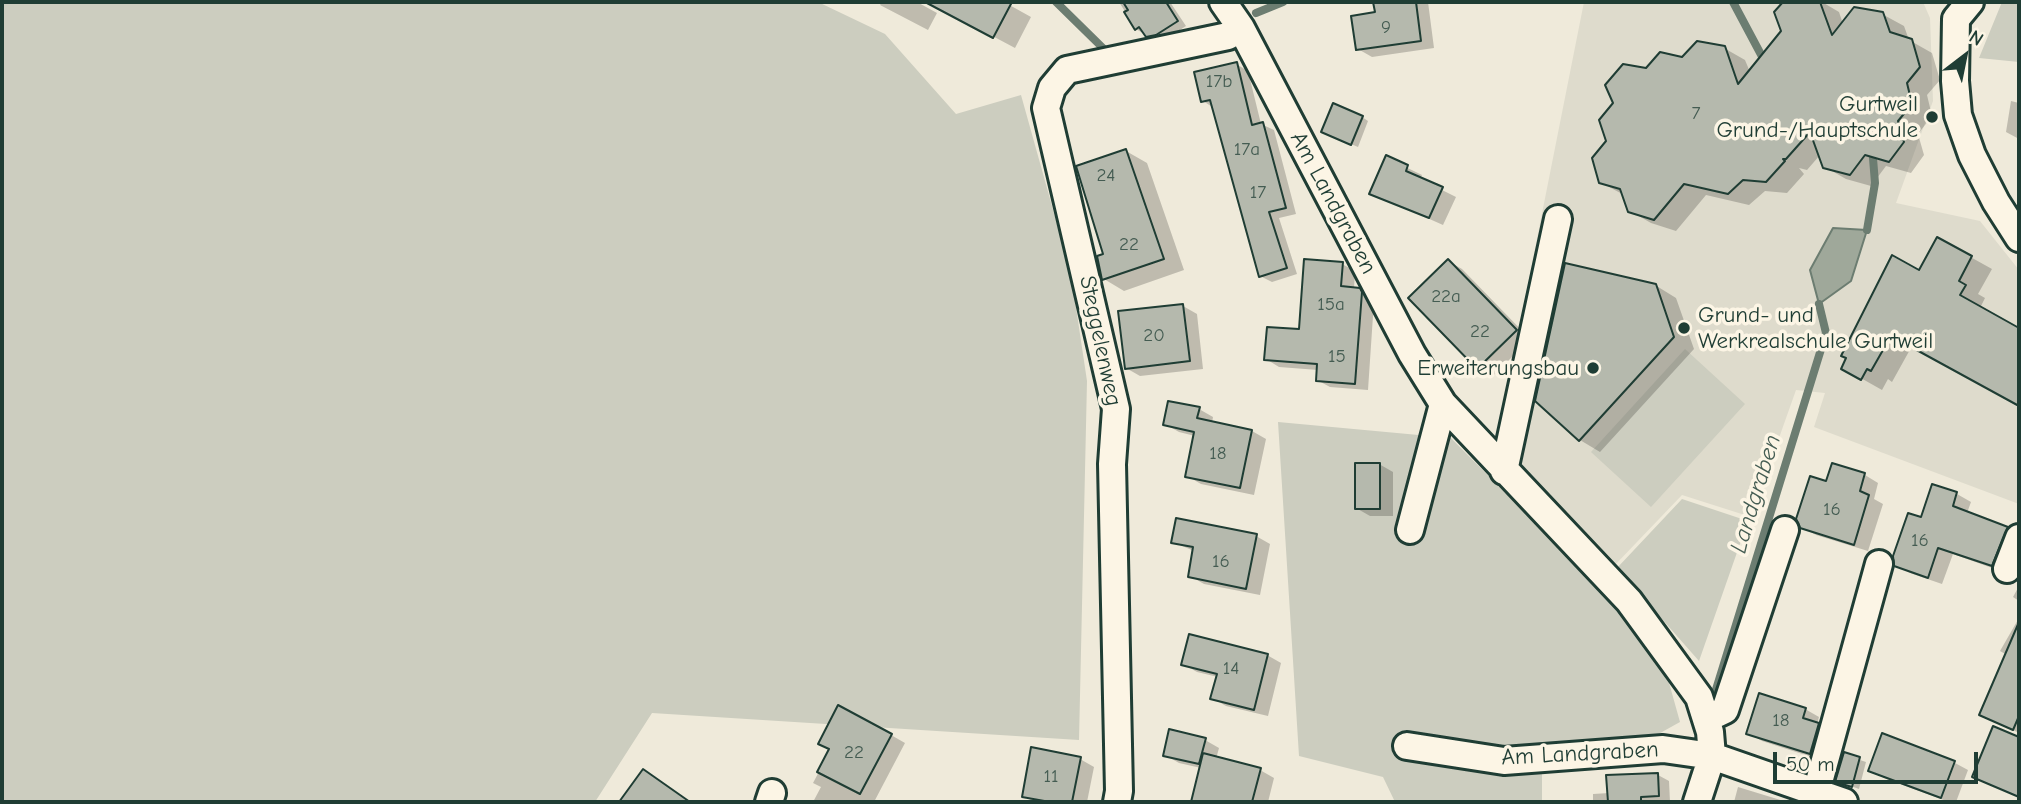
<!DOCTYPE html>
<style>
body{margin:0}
#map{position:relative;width:2021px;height:804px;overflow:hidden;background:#efeada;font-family:"Comic Neue",sans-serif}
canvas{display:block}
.frame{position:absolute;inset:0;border:4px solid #1f3d34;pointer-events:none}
.north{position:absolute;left:1930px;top:21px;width:70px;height:70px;-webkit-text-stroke:5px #fcf5e5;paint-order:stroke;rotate:32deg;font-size:19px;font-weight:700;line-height:28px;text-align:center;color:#1f3d34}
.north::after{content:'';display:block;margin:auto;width:24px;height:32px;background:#1f3d34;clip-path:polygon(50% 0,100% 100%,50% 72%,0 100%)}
.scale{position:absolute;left:1773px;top:752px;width:205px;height:32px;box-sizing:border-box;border:4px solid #1f3d34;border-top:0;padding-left:9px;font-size:21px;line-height:24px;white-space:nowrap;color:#1f3d34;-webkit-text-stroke:5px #fcf5e5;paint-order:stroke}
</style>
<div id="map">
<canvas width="2021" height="804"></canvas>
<div class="frame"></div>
<div class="north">N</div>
<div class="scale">50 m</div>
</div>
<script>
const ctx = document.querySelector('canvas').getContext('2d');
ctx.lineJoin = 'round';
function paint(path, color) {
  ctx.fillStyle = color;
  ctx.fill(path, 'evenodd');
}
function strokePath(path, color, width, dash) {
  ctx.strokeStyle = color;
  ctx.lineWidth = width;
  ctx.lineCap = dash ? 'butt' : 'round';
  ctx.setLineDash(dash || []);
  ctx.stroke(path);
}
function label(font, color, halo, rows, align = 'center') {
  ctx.font = font + ' "Comic Neue",sans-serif';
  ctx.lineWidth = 7;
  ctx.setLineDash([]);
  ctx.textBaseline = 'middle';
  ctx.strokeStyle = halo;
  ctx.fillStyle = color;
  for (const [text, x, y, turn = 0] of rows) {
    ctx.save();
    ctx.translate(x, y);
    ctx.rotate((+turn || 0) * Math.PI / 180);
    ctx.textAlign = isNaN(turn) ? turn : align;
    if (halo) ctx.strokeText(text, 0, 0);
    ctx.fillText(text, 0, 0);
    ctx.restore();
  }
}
paint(new Path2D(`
 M1584,2H1923L1930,18L1933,101L1896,203L1980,221L2019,270V504L1814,427L1825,393L1796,390L1751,517L1682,495L1614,566L1496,445Z`), '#dedbcc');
paint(new Path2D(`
 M2,2H818L885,34L956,114L1021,95L1071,274L1087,381L1079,740L652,713L595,802H2Z
 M2002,2H2019V62L1979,58Z
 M1685,349L1745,404L1651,507L1591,452Z
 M1278,422L1451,438L1636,625L1666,672L1680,722L1653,737L1542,745V802H1395L1383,777L1299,756Z
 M1682,499L1748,521L1699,661L1617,568Z`), '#cccdbf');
const water = new Path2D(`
 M1833,228L1867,230L1851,281L1819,304L1810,270Z`);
paint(water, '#9fa89a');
strokePath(water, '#6c7d71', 2);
paint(new Path2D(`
 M882,2H917L937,13L928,30L880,5Z
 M933,2H1004L1031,17L1015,48L953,15L932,3Z
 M1119,2H1170L1186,26L1166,39L1156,41L1136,29Z
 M1375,2H1428L1434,48L1372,57L1358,49L1377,14Z
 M1785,2H1822L1839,12L1843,24L1882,14L1904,26L1909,40L1932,53L1940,80L1927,95L1932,116L1918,134L1924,155L1911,173L1886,166L1871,186L1846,179L1825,167L1820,155L1807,170L1799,168L1804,174L1787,193L1765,191L1749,205L1706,195L1676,231L1651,223L1630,211L1624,195L1600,182L1608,141L1647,70L1724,48L1745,60L1750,72L1783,32L1776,12Z
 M1236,64L1248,71L1261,124L1274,130L1296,214L1279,218L1297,274L1272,282L1260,276L1214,108L1203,101Z
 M2011,101L2019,103V139L2006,132Z
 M1362,117L1368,121L1358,147L1330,135Z
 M1126,151L1147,163L1184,270L1124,291L1104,279L1105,255Z
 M1387,158L1422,175L1420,179L1456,197L1443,225L1371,193Z
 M1938,239L1992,269L1978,294L1985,298L1980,308L2019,330V407L1912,346L1892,382L1888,379L1882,390L1843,368L1920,272Z
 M1448,261L1462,269L1530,339L1493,376L1479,368L1410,298Z
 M1342,264L1355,271L1354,289L1359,290L1374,301L1368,390L1330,387L1317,380L1318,370L1279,367L1266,359L1300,331Z
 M1655,285L1676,298L1694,349L1600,452L1580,440Z
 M1183,306L1197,314L1203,369L1140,376L1126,368Z
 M1199,409L1213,417L1212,423L1252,431L1266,439L1254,495L1201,484L1187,476L1195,436L1179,432L1165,424Z
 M1379,464L1393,472V516H1370L1356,508Z
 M1833,465L1865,475L1878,483L1874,499L1883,504L1868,551L1816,535L1802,527L1827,483Z
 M1933,486L1957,494L1971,502L1967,513L2008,528L2019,535L2006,573L1953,554L1942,584L1910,573L1896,565L1922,519Z
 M1256,536L1270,544L1260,595L1204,584L1190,576L1194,551L1173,542Z
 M2019,586V601L2013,597Z
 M2019,618V733L1981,714L2007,655L2000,651Z
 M1267,655L1281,663L1268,716L1226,706L1212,698L1218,677L1197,672L1183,664Z
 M1805,709L1819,717L1817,724L1832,733L1824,761L1762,741L1748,733Z
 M1994,728L2019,739V798L1974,776Z
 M891,735L905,743L874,802H813L821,787L813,783L831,749Z
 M1883,736L1955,763L1968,770L1956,802H1949L1884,778L1870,770Z
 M1205,740L1219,748L1216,759L1260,770L1274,778L1268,802H1192L1201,768L1179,763L1165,755Z
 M1845,755L1866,762L1859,789L1837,781Z
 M1080,759L1094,767L1087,802H1034L1024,796Z
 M1658,775L1669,781L1670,802H1593V794L1609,793Z
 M1738,787L1787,802H1734Z`), '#0003');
strokePath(new Path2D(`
 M1056,2L1109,54L1112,53
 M1733,2L1766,64
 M1256,13L1283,2
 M1867,230L1875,183L1872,146
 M1714,696L1826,333L1819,304`), '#6c7d71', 8);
const building = new Path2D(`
 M925,2H1012L993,38Z
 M1123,2H1166L1178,21L1156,35L1146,37L1139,27L1135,30L1124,12L1128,10Z
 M1373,2H1416L1421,41L1356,50L1351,16L1375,12Z
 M1783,2H1820L1832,35L1854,7L1883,12L1890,32L1912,39L1920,67L1907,83L1912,104L1898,121L1904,142L1889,162L1865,155L1850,175L1823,168L1810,132L1786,159H1783L1785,161L1766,182L1743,180L1728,194L1684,184L1654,220L1628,212L1620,189L1599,183L1592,158L1606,141L1599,120L1613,103L1605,85L1623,64L1646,68L1660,52L1682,57L1697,41L1725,46L1738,84L1781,31L1774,12Z
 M1237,62L1252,125L1263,122L1286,208L1269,212L1287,268L1259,277L1210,100L1201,102L1194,72Z
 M1333,103L1363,116L1351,145L1321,132Z
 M1126,149L1164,259L1102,280L1097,256L1103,254L1076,166Z
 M1386,155L1408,165L1406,171L1443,187L1429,218L1369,194Z
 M1937,237L1972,256L1959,281L1966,285L1960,295L2019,328V406L1891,336L1871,371L1867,369L1861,380L1841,369L1846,358L1841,356L1892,255L1919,270Z
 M1304,259L1343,262L1341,286L1360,288L1362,292L1355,384L1316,381L1317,364L1264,360L1267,327L1299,329Z
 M1448,259L1517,330L1477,369L1408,298Z
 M1565,263L1656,284L1674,337L1579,441L1535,401Z
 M1183,304L1190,361L1125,369L1118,311Z
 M1168,401L1200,407L1197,418L1252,430L1240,488L1185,477L1194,432L1163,425Z
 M1355,463H1380V509H1355Z
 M1832,463L1865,473L1860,491L1869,495L1854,545L1800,528L1796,519L1810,476L1826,481Z
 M1932,484L1957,492L1953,506L2008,527L1992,566L1938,548L1928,578L1894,566L1893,556L1908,513L1921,517Z
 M1176,518L1257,534L1246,589L1188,577L1193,547L1171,543Z
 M2019,622V716L2013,730L1979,715Z
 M1189,634L1268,654L1254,710L1210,699L1217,674L1181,665Z
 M1759,693L1806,708L1803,718L1819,723L1810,754L1746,734Z
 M838,705L892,734L860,794L817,772L829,749L818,744Z
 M1993,726L2019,737V797L1972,777Z
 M1169,729L1206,738L1199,764L1163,756Z
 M1882,733L1955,761L1941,798L1868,771Z
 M1031,747L1081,757L1072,802H1050L1022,797Z
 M1844,752L1860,757L1852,787L1835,782Z
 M1203,753L1261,768L1252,802H1191Z
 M643,769L690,802H619Z
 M1658,773L1659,796L1641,797V802H1608L1606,775Z`);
paint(building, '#b5b9ad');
strokePath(building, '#1f3d34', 2);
const minor = new Path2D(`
 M1223,2L1241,28L1412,354L1443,404L1629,601L1699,697L1710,732L1712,756L1697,802
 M1970,2L1956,19L1955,81L1958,115L1972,155L1996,202L2019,238
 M1504,471L1558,219
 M1410,530L1443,404
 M2007,569L2019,538
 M1706,719L1725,710L1785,530
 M1407,746L1504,761L1663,749L1712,756L1844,802
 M1816,793L1879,564
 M769,802L772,793
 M1117,802L1119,791L1112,464L1116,409L1046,108L1052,88L1067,70L1228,36L1241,28`);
strokePath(minor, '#1f3d34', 32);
strokePath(minor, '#fcf5e5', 26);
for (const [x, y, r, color] of [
 [1932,117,7,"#1f3d34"],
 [1684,328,7,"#1f3d34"],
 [1593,368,7,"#1f3d34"]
]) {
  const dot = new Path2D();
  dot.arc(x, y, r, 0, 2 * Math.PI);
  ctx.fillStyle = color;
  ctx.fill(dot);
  strokePath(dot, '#fcf5e5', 2.5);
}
label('19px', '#445c52', null, [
 ["9",1386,28],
 ["17b",1219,82],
 ["7",1696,114],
 ["17a",1247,150],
 ["24",1106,176],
 ["17",1258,193],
 ["22",1129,245],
 ["22a",1446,297],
 ["15a",1331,305],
 ["22",1480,332],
 ["20",1154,336],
 ["15",1337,357],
 ["18",1218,454],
 ["16",1832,510],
 ["16",1920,541],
 ["16",1221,562],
 ["14",1231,669],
 ["18",1781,721],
 ["22",854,753],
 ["11",1051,777]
]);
label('23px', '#1f3d34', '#fcf5e5', [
 ["Gurtweil",1918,104],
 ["Grund-/Hauptschule",1918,130],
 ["Grund- und",1698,315,"left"],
 ["Werkrealschule Gurtweil",1698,341,"left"],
 ["Erweiterungsbau",1579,368]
], 'right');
label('23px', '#1f3d34', '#fcf5e5', [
 ["Am Landgraben",1333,203,62],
 ["Steggelenweg",1100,341,78],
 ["Am Landgraben",1580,754,-3]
]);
label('italic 24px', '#455d53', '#fcf5e5', [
 ["Landgraben",1756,494,-73]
]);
</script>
